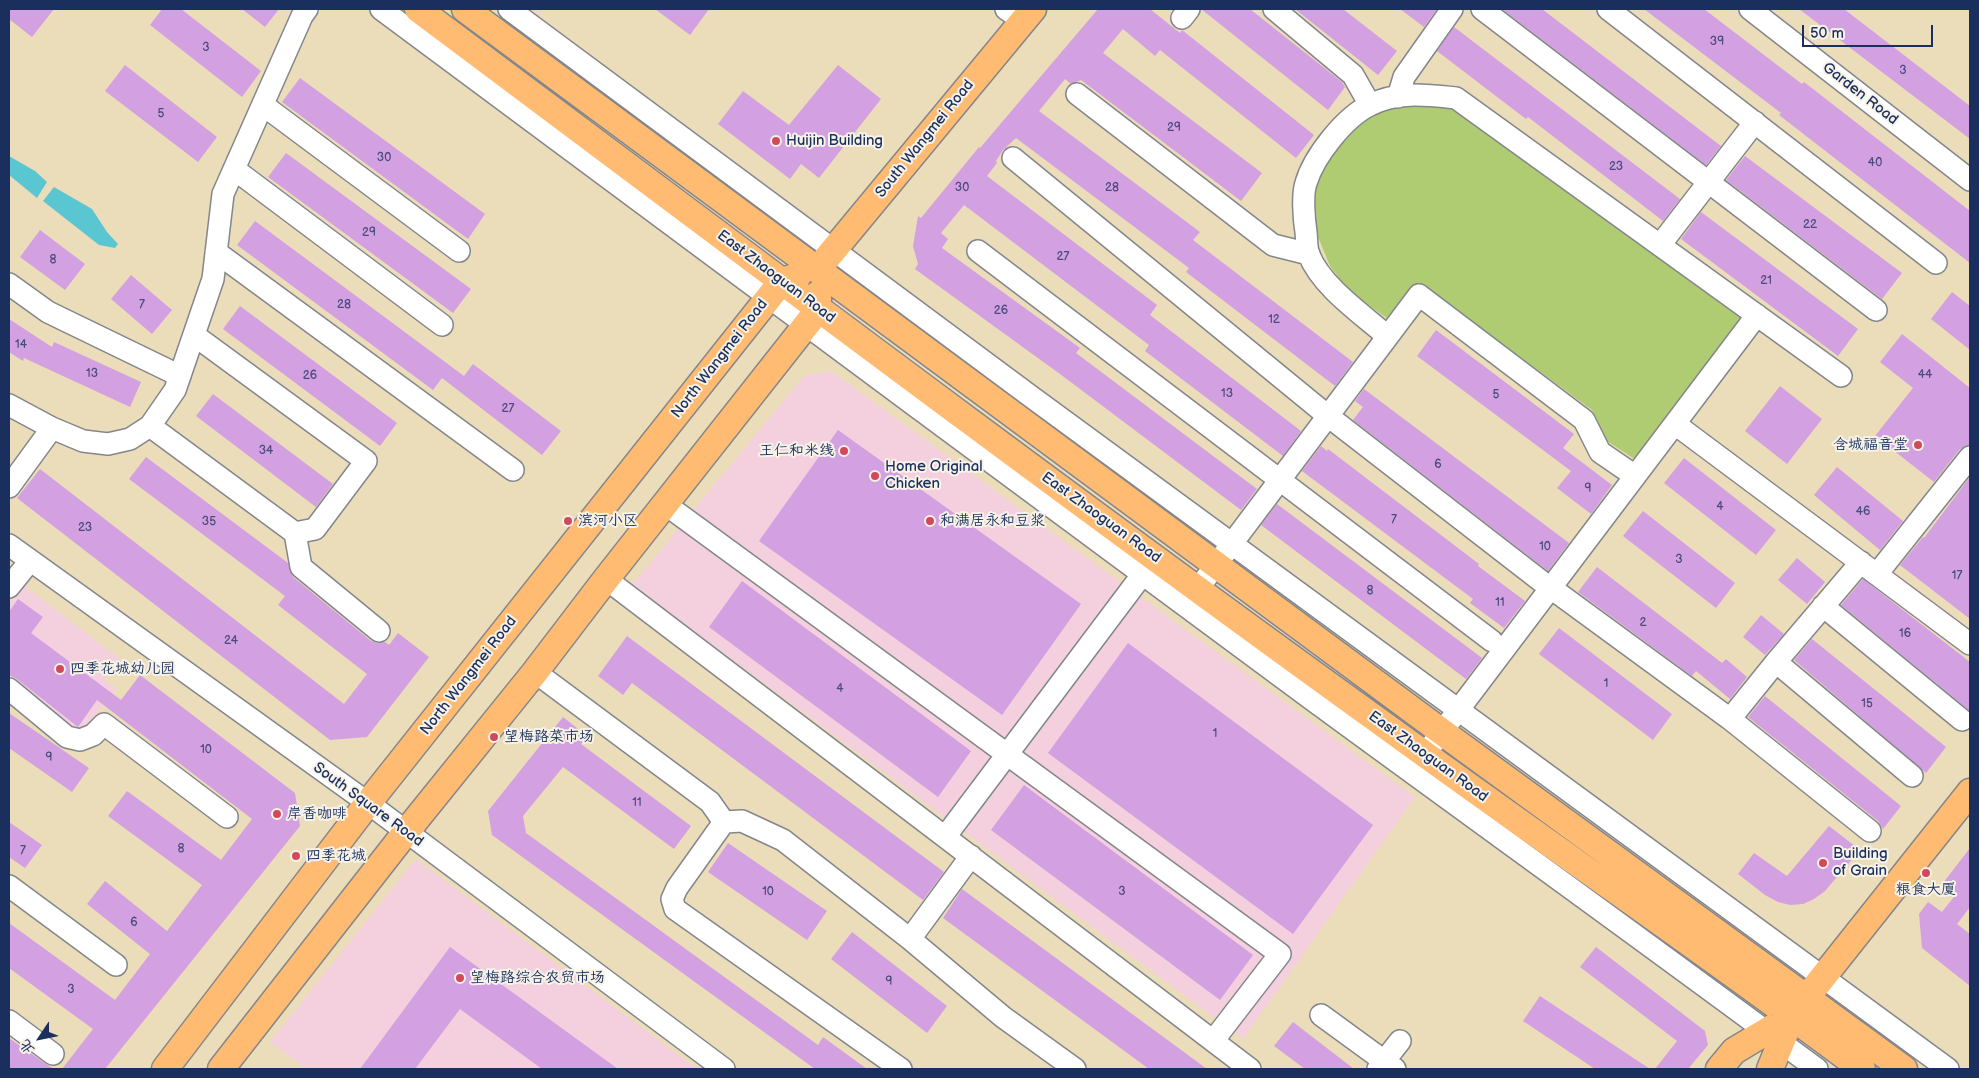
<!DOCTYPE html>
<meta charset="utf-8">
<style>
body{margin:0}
#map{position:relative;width:1979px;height:1078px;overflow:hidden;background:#ebddb9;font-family:"Balsamiq Sans","LXGW WenKai TC",sans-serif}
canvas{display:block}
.frame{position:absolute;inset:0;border:10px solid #1b2f5e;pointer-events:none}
.north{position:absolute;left:15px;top:1013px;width:50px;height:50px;-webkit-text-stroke:4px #f7f3e8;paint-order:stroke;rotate:236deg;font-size:14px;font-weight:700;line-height:20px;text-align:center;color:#1b2f5e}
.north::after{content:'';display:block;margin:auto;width:18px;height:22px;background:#1b2f5e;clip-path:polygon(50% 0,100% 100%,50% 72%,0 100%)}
.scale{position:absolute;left:1802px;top:25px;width:131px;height:22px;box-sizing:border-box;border:2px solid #1b2f5e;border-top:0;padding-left:6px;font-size:15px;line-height:18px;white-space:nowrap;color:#1b2f5e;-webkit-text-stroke:4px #f7f3e8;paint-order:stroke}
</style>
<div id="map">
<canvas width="1979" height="1078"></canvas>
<div class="frame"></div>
<div class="north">北</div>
<div class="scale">50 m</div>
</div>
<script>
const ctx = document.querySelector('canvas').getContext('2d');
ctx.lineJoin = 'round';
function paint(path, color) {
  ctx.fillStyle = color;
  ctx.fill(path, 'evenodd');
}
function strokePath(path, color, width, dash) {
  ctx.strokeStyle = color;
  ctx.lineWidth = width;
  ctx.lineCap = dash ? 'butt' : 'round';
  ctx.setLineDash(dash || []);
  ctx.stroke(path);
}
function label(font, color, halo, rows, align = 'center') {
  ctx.font = font + ' "Balsamiq Sans","LXGW WenKai TC",sans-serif';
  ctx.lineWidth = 4;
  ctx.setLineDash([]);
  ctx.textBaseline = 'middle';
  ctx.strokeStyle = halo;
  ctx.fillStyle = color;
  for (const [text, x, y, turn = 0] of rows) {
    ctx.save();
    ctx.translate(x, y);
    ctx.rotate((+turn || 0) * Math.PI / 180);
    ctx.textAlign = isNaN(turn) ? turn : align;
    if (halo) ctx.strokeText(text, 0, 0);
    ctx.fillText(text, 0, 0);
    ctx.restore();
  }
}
paint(new Path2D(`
 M831,371L1415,797L1243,1039L632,585L804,376Z
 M22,584L120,659L104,679L116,689L78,738L9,685V601Z
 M416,859L697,1069H307L270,1042Z`), '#f4cfdd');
paint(new Path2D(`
 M1422,100L1454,106L1747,314L1639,462L1607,441L1592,410L1431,291C1405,291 1401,300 1388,319L1349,291L1330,266L1313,225L1315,185L1329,152L1356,121L1386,106Z`), '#b0cc72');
paint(new Path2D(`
 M9,156L35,171L47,182L37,198L9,175Z
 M54,187L92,209L107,232L118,244L115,248L99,245L43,201Z`), '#5ac6d2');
paint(new Path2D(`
 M9,9H54L32,37L9,19Z
 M162,9H181L261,71L242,97L150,25Z
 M242,9H279L265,27Z
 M655,9H709L690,35Z
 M1098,9H1150L1180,33L1182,30L1314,135L1296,158L1160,50L1155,56L1123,29L1103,53L1262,173L1241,201L1081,80L1071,84L1065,79L1039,111L1200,232L1193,240L1353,362L1335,386L1186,272L1189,268L1016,138L1003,150L996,161L997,163L987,176L1157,305L1150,315L1301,431L1283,456L1145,351L1149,345L964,205L941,233L948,239L942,248L1080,348L1076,353L1257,489L1241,510L1060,374L915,269L918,264L913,246L918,216L921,218L979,147L980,148Z
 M1201,9H1250L1342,82L1345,87L1328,110Z
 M1295,9H1343L1397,51L1378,75Z
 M1400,9H1437L1424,27Z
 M1502,9H1542L1721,146L1706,165Z
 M1644,9H1704L1802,84L1804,82L1970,211V263L1779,115L1781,113Z
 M1799,9H1844L1970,106V139Z
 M1454,27L1680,199L1663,221L1528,117L1526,119L1437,51Z
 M125,65L217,137L198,162L105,91Z
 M838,65L881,99L819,178L801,164L790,179L718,124L743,91L789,125Z
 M300,78L485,214L468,239L282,102Z
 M286,153L471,289L453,313L268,177Z
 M1745,156L1902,273L1882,299L1726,180Z
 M1701,212L1858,329L1838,356L1681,239Z
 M255,221L464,376L473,364L561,431L542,455L442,378L433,390L237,245Z
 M40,230L85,264L65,290L20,257Z
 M131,275L172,310L152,334L111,299Z
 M1952,292L1970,306V350L1931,319Z
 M240,306L397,423L380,446L223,329Z
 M9,319L52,347L54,342L141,382L130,407L24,358L23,361L9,352Z
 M1436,330L1574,434L1563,448L1612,485L1591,514L1557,488L1571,471L1417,356Z
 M1902,334L1970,388V445L1960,449L1934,482L1875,436L1913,388L1880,362Z
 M1780,386L1822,419L1787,464L1745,431Z
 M1364,389L1569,543L1548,571L1353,420L1363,407L1355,401Z
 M213,394L333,484L316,507L196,416Z
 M838,430L1081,604L1002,715L759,541Z
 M1321,446L1327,451L1328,449L1479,564L1478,566L1525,601L1504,628L1470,603L1473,599L1302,471Z
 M146,457L288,563L293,577L371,641L377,643L385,642L389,645L398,633L429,657L367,737L330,740L17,498L40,469L344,704L367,674L278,605L285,596L129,479Z
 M1684,458L1776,530L1756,555L1664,483Z
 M1837,467L1903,521L1880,550L1814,495Z
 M1970,477V619L1900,565L1923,537L1924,538Z
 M1277,504L1482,658L1466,679L1261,525Z
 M1643,511L1735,583L1716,608L1623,536Z
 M1797,558L1825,582L1807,604L1778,580Z
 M1597,567L1722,663L1726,659L1747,677L1730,699L1696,671L1692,676L1578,592Z
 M1863,579L1970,662V711L1841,605Z
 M742,581L971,751L938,797L709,627Z
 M18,599L43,617L31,633L121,700L140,675L295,793L300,826L105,1069H62L93,1029L9,968V923L115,1000L150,954L87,904L105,881L167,931L202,885L108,816L127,791L221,860L252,819L97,700L78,727L17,679L9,675V612Z
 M1761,615L1784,634L1765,655L1743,637Z
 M1559,628L1672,714L1653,740L1539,654Z
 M627,636L944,872L923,900L632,683L623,695L598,676Z
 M1812,639L1946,747L1926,773L1794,660Z
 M1128,643L1373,825L1293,934L1048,753Z
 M1765,696L1901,806L1883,829L1878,821L1748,717Z
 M9,713L89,768L72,792L9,748Z
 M563,717L587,736L581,744L691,826L674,849L563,767L523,816L526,833L818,1045L823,1037L867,1069H815L492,835L488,811Z
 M1024,785L1253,955L1220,1000L991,830Z
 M9,822L42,845L25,868L9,857Z
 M1829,826L1860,850L1825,891L1814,899L1803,904L1790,905L1778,902L1765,895L1738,874L1754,853L1787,876Z
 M728,843L827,911L807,940L708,872Z
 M1970,848V907L1957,924L1970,934V986L1922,948L1919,914L1928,902L1942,912L1957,893L1943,883Z
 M962,889L1207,1069H1149L943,918Z
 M852,932L947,1006L927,1033L831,959Z
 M450,947L618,1069H542L460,1009L415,1069H360Z
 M1596,947L1705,1031L1708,1045L1688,1069H1655L1677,1041L1580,967Z
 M1540,996L1650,1069H1595L1523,1021Z
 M1293,1022L1354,1069H1305L1274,1046Z
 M9,1038L46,1064L54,1069H9Z`), '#d3a0e1');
const minor = new Path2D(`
 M381,9C690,239 1000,469 1310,698C1479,822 1649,944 1817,1069
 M509,9L1033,398L1948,1069
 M1006,9L1022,20
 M1274,9L1353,75L1370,105
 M1482,9L1876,310
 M1608,9L1936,263
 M1750,9L1970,180
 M1182,18L1189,9
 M1077,94L1273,245L1309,254
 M1398,97L1404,77L1452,9
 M263,105L459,251
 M1013,158L1328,416L1541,581
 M234,169L442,325
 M1660,245L1755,122
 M978,251L1492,641
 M216,252L513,470
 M9,284L48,312L180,376
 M194,335L366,461L315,529L295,533
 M1387,336C1362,314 1322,287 1309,255C1306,248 1307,239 1306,232C1304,219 1302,195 1306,183C1314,156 1345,117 1370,105C1397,91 1427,95 1456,98L1841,376
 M9,405L52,428L83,441L108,444L130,439L150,426L175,390L213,279L223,194L302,16L307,9
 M1675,424L1970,644
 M150,426L295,533L301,567L379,631
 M9,487L52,428
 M665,504L1280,954L1213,1041
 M9,545L368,803L724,1069
 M1877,574L1970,457
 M606,579L1250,1069
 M9,587L30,561
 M1551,588L1730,719L1870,831
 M1188,602L1419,295L1584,420L1600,452L1635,476
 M1823,606L1962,720
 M1776,662L1912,776
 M535,672L710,802L724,822L677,888L672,899L675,909L901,1069
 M9,689L67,737L80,740L93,735L104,724L227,817
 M1730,719L1776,662L1861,562
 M1416,766L1757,315
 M724,822L742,821L783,840L910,939L1003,1017L1075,1069
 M945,837L1151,563
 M9,886L116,965
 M910,939L971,856
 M1321,1015L1395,1069
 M9,1021L53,1054
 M1378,1069L1400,1041`);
const major = new Path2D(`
 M418,9C740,250 1061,492 1387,727C1545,842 1706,952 1862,1069
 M465,9L1442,732L1904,1069
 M817,270L1033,9
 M165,1069L368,803L782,281L798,276
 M221,1069L406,832L535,672L606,579L818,310V294
 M1719,1069L1734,1051L1792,1016
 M1770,1069L1792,1016L1970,792`);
strokePath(minor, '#83868c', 24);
strokePath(major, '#83868c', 29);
strokePath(minor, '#fff', 21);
strokePath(major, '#ffbb71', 26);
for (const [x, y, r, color] of [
 [776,141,5,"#d1495b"],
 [1918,445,5,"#d1495b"],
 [844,451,5,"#d1495b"],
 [875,476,5,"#d1495b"],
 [568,521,5,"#d1495b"],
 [930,521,5,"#d1495b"],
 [60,669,5,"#d1495b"],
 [494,737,5,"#d1495b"],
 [277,814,5,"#d1495b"],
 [296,856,5,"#d1495b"],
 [1823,863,5,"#d1495b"],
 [1926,873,5,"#d1495b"],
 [460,978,5,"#d1495b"]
]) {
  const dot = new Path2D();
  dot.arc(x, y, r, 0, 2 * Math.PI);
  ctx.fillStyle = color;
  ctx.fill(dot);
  strokePath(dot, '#f7f3e8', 2);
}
label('12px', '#494b7f', null, [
 ["39",1717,42],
 ["3",206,48],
 ["3",1903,71],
 ["5",161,114],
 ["29",1174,128],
 ["30",384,158],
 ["40",1875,163],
 ["23",1616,167],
 ["30",962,188],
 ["28",1112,188],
 ["22",1810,225],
 ["29",369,233],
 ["27",1063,257],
 ["8",53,260],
 ["21",1766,281],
 ["7",142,305],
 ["28",344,305],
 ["26",1001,311],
 ["12",1274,320],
 ["14",21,345],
 ["13",92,374],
 ["44",1925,375],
 ["26",310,376],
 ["13",1227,394],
 ["5",1496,395],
 ["27",508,409],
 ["34",266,451],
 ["6",1438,465],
 ["9",1588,489],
 ["4",1720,507],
 ["46",1863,512],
 ["7",1394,520],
 ["35",209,522],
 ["23",85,528],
 ["10",1545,547],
 ["3",1679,560],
 ["17",1957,576],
 ["8",1370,591],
 ["11",1500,603],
 ["2",1643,623],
 ["16",1905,634],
 ["24",231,641],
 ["1",1606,684],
 ["4",840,689],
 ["15",1867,704],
 ["1",1215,734],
 ["10",206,750],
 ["9",49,758],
 ["11",637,803],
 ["8",181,849],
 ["7",23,851],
 ["10",768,892],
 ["3",1122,892],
 ["6",134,923],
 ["9",889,982],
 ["3",71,990]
]);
label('15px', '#1b2f5e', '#f7f3e8', [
 ["Garden Road",1860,94,38],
 ["South Wangmei Road",925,139,-51],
 ["East Zhaoguan Road",776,277,37],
 ["North Wangmei Road",720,359,-52],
 ["East Zhaoguan Road",1101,518,36],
 ["North Wangmei Road",469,676,-52],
 ["East Zhaoguan Road",1428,757,36],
 ["South Square Road",368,805,36]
]);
label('15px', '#1b2f5e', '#f7f3e8', [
 ["Huijin Building",786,141],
 ["含城福音堂",1908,445,"right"],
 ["王仁和米线",834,451,"right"],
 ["Home Original",885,467],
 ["Chicken",885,484],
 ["滨河小区",578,521],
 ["和满居永和豆浆",940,521],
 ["四季花城幼儿园",70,669],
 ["望梅路菜市场",504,737],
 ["岸香咖啡",287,814],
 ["Building",1833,854],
 ["of Grain",1833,871],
 ["四季花城",306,856],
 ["粮食大厦",1926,890,"center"],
 ["望梅路综合农贸市场",470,978]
], 'left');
</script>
